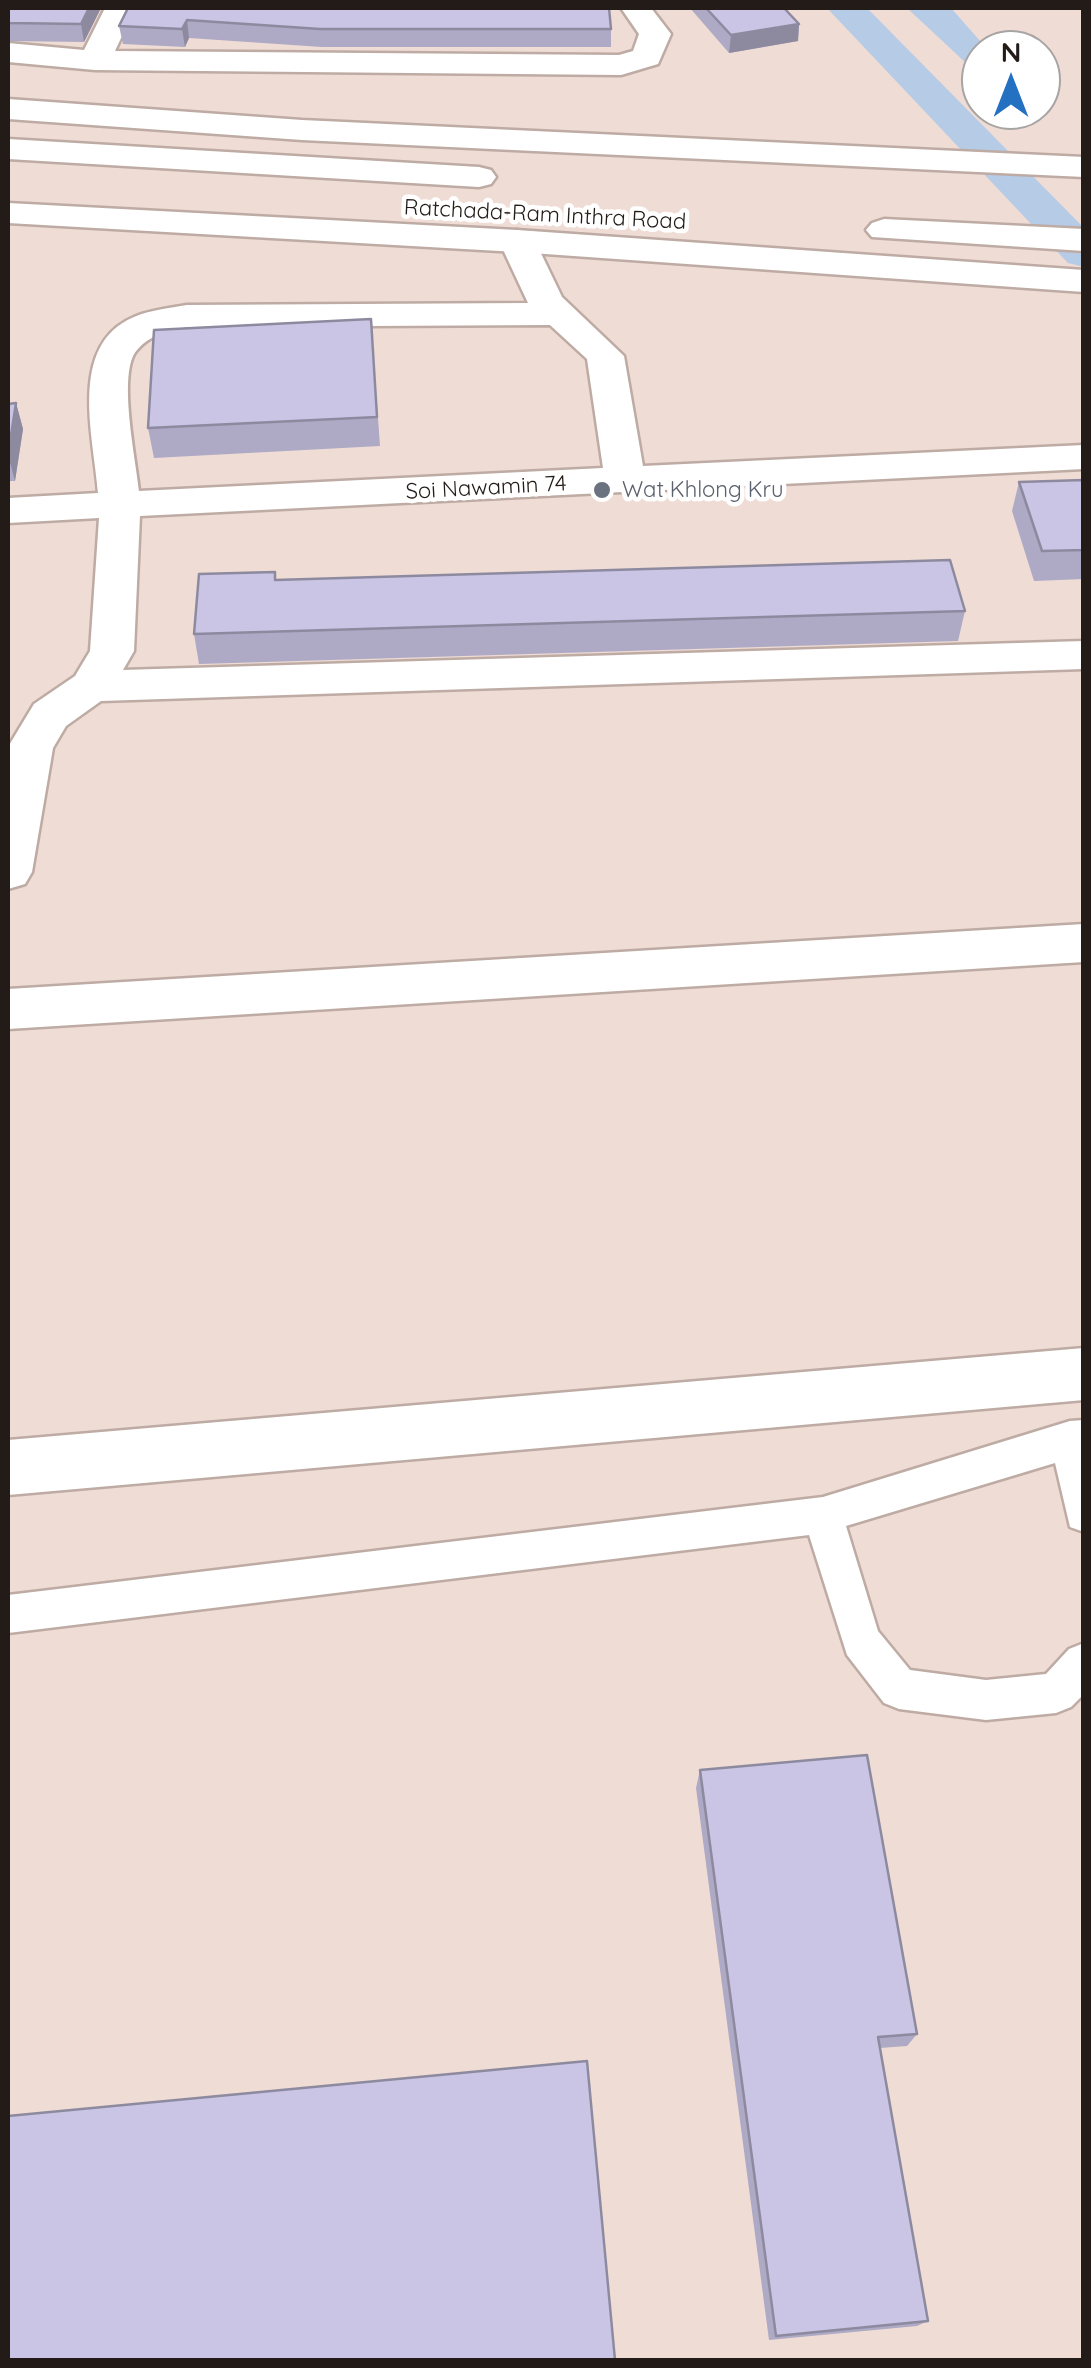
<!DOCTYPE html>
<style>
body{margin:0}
#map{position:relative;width:1091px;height:2368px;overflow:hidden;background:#efdcd5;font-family:Quicksand,sans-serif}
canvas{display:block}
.frame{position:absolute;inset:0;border:10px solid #221b18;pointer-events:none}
.north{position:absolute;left:961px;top:30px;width:100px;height:100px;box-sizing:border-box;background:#fff;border:2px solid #a7a4a3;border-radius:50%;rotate:0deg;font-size:28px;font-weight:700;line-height:40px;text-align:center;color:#221b18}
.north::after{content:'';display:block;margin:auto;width:35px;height:45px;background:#2471c1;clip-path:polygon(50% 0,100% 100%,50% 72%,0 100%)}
</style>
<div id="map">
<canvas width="1091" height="2368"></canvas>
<div class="frame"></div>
<div class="north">N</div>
</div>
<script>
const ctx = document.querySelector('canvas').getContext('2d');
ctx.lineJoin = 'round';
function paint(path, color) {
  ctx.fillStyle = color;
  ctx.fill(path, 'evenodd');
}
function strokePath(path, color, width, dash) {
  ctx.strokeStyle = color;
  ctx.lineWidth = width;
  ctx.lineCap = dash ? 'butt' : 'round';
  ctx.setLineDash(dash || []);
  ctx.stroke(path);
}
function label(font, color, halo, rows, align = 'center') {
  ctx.font = font + ' Quicksand,sans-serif';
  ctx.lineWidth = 9;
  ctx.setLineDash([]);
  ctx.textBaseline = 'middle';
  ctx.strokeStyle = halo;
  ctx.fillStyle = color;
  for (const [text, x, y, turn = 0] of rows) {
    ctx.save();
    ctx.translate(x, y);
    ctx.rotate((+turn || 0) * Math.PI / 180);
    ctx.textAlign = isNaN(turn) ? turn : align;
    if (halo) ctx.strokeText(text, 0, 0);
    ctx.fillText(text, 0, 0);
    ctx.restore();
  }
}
paint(new Path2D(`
 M907,8H951L988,50H981V77Z`), '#b5cbe6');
paint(new Path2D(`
 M827,8H867L1084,228V267L1068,263Z`), '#b5cbe6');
const service = new Path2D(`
 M1084,1420V1532L1070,1527L1055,1463L846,1526L878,1631L910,1670L986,1680L1046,1674L1069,1649L1084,1643V1694L1071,1707L1056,1713L986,1720L899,1709L884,1703L847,1655L809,1535L8,1633V1595L823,1497L1070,1421Z`);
const minor = new Path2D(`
 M105,8H135L115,51L619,55L633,51L639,34L621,8H651L671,34L658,64L621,75L95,70L8,62V43L84,50Z
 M517,230L530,233L535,241L562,297L624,356L643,466L1084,445V469L140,516L134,651L123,670L1084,641V669L101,701L66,726L53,748L32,872L25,884L8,889V747L34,704L75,676L90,651L99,518L8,523V498L98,493C94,437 67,345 134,317C150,310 170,308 187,305L528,303L499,241L504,233ZM550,325L587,359L603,468L139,491C136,460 117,372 137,350C151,334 168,331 187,327Z
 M1084,924V962L8,1029V989Z
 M1084,1348V1400L8,1495V1440Z`);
const primary = new Path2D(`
 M8,99L302,120L1084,157V177L302,140L8,119Z
 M8,139L479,167L491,170L496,177L491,184L479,187L8,159Z
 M8,203L517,230L1084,270V292L517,252L8,223Z
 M884,219L1084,229V251L872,237L866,230L872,223Z`);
strokePath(service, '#bdaba4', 5);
strokePath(minor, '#bdaba4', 5);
strokePath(primary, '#bdaba4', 5);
paint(service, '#fff');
paint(minor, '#fff');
paint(primary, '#fff');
paint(new Path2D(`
 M8,8H101L84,42L8,41Z
 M128,8L611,29V47H322L189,38L185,47L123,44L119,26Z
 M690,8H784L799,24L798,41L729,53Z
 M371,319L380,446L154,458L148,428Z
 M16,403L23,429L15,481H8V404Z
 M1084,480V579L1034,581L1012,511L1019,482Z
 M276,580L965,611L958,641L199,664L194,634Z
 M700,1770L917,2034L907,2046L880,2048L928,2321L917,2326L769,2340L696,1788Z`), '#aea9c5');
paint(new Path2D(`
 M89,8H101L84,42L81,24Z
 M187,20L189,38L185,47L182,29Z
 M799,24L798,41L729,53L731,35Z
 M16,403L23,429L15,481L8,455Z`), '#8d8aa0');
const building = new Path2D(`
 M8,8H89L81,24L8,23Z
 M128,8H609L611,29H320L187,20L182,29L119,26Z
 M706,8H784L799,24L731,35Z
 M371,319L377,417L148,428L154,330Z
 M16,403L8,455V404Z
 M1084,480V550L1042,551L1019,482Z
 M950,560L965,611L194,634L199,574L275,572V580Z
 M867,1755L917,2034L878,2037L928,2321L776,2336L700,1770Z
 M587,2061L615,2360H8V2116Z`);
paint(building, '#cac5e5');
strokePath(building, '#8d8aa0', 2.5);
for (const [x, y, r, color] of [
 [602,490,10,"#6b7280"]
]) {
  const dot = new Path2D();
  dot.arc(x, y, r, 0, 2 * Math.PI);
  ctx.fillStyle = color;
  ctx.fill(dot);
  strokePath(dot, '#fff', 4);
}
label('22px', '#221b18', '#fff', [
 ["Ratchada-Ram Inthra Road",545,215,3],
 ["Soi Nawamin 74",486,488,-3]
]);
label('22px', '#5b616d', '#fff', [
 ["Wat Khlong Kru",622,490]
], 'left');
</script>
